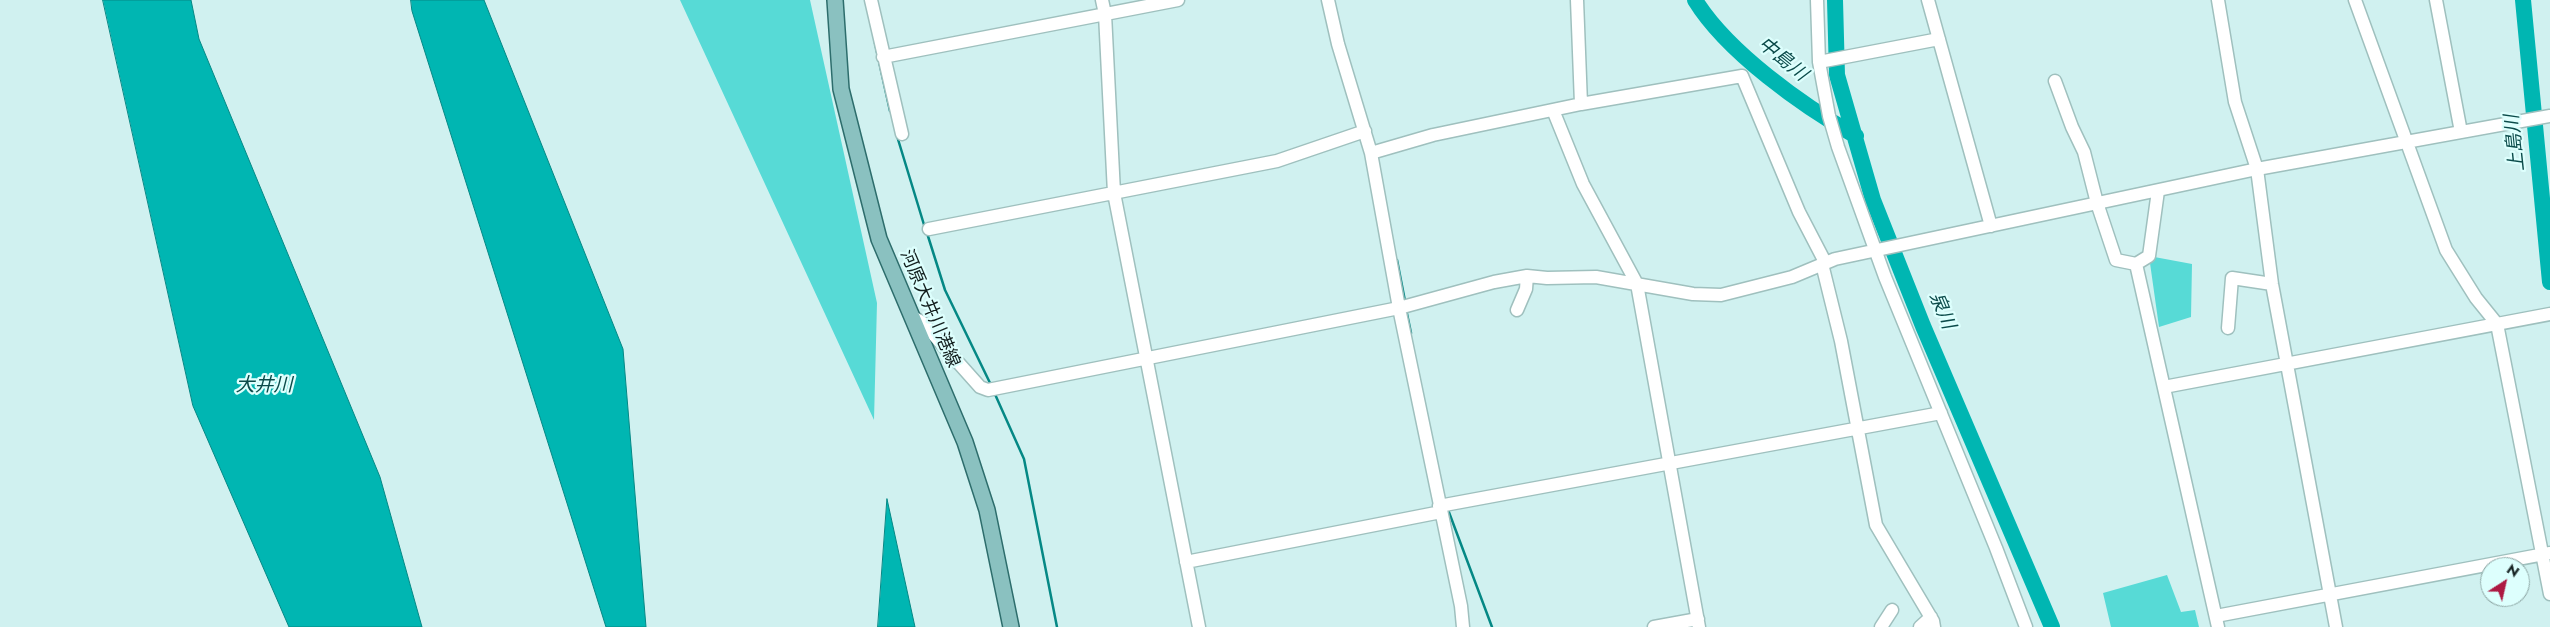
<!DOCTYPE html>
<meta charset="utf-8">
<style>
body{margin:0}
#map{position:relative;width:2550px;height:627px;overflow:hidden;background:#d0f1f0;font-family:Jost,sans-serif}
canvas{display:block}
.north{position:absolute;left:2480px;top:557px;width:50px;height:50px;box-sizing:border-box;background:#ddfffd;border:1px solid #8ca5a3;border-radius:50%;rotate:35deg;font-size:14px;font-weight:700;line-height:20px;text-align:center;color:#121e1d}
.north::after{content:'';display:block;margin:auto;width:18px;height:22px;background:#ad1a43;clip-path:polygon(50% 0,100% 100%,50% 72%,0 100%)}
</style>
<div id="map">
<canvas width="2550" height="627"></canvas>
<div class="north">N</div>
</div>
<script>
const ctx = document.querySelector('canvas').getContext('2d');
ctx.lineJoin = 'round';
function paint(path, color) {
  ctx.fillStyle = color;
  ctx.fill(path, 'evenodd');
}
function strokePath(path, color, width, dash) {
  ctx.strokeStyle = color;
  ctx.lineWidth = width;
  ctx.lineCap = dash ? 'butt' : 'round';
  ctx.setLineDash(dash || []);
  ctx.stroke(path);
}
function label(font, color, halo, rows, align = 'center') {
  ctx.font = font + ' Jost,"Noto Sans JP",sans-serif';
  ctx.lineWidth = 4.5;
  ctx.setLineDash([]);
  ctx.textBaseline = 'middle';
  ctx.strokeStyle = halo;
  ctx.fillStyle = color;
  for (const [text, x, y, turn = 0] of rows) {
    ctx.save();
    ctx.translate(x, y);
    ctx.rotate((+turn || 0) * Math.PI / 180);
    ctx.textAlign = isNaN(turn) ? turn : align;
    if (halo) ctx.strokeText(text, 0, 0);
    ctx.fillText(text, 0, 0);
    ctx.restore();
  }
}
paint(new Path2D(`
 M680,0H810L877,303L874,420Z
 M2149,256L2192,264L2191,317L2159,327Z
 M2167,575L2181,612L2195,610L2199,627H2111L2103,593Z`), '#57dad6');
const water = new Path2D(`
 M103,0H191L199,39L380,477L422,627H289L193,406Z
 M411,0H484L623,349L646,627H606L412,11Z
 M887,499L915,627H878Z`);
paint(water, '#00b6b2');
strokePath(water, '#058885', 1);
strokePath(new Path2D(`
 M875,43L890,111
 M897,136L925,228
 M927,233L945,290L991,385
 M1397,260L1405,301
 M1406,309L1411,333
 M994,392L1024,459L1057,627
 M1447,507L1492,627`), '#058885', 2.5);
strokePath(new Path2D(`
 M1695,0C1727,52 1803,106 1856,136
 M1835,0L1837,75L1873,200L1923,326L2052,627
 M2523,0L2550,282`), '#00b6b2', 16);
const minor = new Path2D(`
 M871,0L902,134
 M1102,0L1105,14L1114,193L1199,627
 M1328,0L1338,44L1371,153L1399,308L1461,606L1463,627
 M1817,0L1819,62L1829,116L1838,147L1885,277L1996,548L2026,627
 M1928,0L1991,226
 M2218,0L2235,102L2257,169L2272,284L2336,627
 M2355,0L2446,250L2476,298L2497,324L2550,594
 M2436,0L2461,132
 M883,57L1178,0
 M1819,62L1939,39
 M2055,81L2072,127L2084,152L2097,203L2116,260L2136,264L2218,627
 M1581,104L1742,76L1799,212L1825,262
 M1553,110L1583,184L1637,284L1699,627
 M1371,153L1433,135L1581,104L1577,0
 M929,229L1277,161L1365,131
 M1822,264L1841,341L1876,525L1933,621L1934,627
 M2136,264L2149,256L2158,191
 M1517,310L1526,289L1527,276
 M912,316L923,323L980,387L988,390L1399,308L1494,282L1527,276L1547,278L1596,277L1693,294L1721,295L1792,277L1835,259L2257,169L2550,116
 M2228,328L2232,278L2272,284
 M2164,387L2550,314
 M1439,506L1941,413
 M1186,562L1441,512
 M2216,616L2550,553
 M1654,627L1698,619
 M1881,627L1892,610
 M1920,627L1931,617`);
const major = new Path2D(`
 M835,0L841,89L879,239L965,442L987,510L1011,627`);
strokePath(minor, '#9fc0be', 15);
strokePath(major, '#2d6d6c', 18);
strokePath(minor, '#fff', 12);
strokePath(major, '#8ac1c0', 15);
label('18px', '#121e1d', '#ddfffd', [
 ["河原大井川港線",929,309,67]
]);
label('italic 19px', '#0b4b4a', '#ddfffd', [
 ["中島川",1782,60,39],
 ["上島川",2516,143,-96],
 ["泉川",1941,311,67],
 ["大井川",264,386]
]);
</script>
